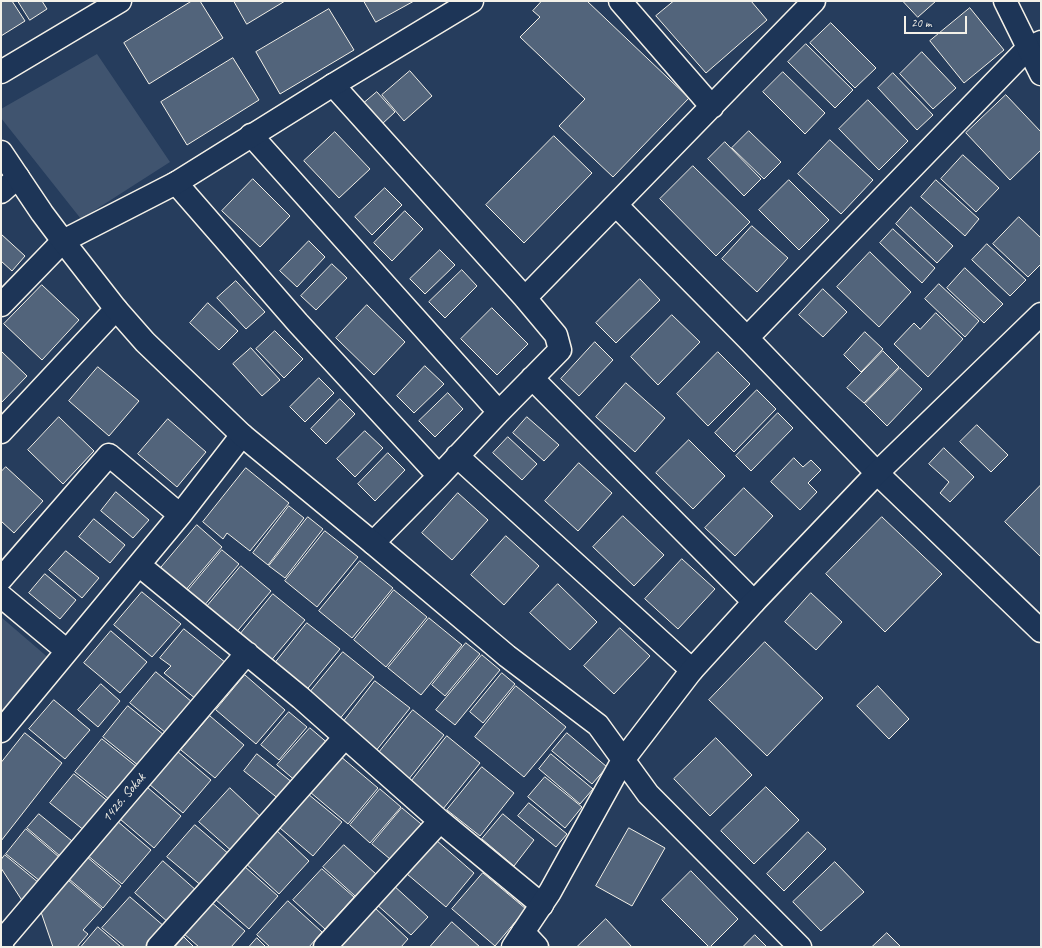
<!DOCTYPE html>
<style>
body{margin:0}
#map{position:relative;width:1042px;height:948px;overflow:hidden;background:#263d5d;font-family:Caveat,sans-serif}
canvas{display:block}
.frame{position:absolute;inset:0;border:2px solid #f4f1e8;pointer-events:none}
.scale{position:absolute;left:904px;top:16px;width:63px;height:18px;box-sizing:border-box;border:2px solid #f4f1e8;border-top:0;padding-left:5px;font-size:12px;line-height:14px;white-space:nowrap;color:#f4f1e8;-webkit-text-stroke:3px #1d3557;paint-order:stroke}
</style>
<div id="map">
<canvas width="1042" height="948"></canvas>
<div class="frame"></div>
<div class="scale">20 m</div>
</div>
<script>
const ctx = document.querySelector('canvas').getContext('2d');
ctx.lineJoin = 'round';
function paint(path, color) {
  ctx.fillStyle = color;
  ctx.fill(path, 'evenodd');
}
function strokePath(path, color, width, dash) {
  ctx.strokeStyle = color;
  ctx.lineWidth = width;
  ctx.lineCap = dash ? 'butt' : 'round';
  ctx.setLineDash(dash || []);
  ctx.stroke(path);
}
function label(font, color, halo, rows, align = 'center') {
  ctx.font = font + ' Caveat,sans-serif';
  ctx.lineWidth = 3.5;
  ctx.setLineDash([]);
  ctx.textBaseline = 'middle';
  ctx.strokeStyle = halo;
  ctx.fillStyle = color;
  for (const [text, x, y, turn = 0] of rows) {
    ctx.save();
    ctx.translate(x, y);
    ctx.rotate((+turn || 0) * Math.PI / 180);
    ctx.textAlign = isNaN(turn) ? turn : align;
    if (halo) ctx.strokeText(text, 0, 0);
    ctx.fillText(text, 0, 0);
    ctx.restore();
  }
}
paint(new Path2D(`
 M97,54L170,162L81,219L1,118V109Z
 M1,617L51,660L1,717Z`), '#40546f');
const building = new Path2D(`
 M1,1H12L25,21L1,36Z
 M18,1H42L47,9L30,20Z
 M192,1H200L223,38L149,84L124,43Z
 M234,1H285L247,24Z
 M364,1H414L376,22Z
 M542,1H587L689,98L613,177L559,126L585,99L520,37L540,17L533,11Z
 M674,1H751L767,20L706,73L656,16Z
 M903,1H936L918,17Z
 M970,8L1004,50L964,83L930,41Z
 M329,9L354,50L280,94L256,52Z
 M831,23L876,68L855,88L810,43Z
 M806,44L853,90L835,108L788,62Z
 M922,52L956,88L933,109L900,74Z
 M233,58L259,100L187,145L161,102Z
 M410,71L432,96L404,121L382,95Z
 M783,72L825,113L805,134L763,92Z
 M893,73L933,115L917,130L878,88Z
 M377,92L395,112L382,124L364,103Z
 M1006,95L1041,132V150L1010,180L966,133Z
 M868,100L908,141L879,170L839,129Z
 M749,131L781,162L764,179L732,148Z
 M335,132L370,169L339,198L304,161Z
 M554,136L592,173L524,243L486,205Z
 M830,140L873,180L841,214L798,174Z
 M725,142L761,179L744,196L708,159Z
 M963,155L999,188L976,212L941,179Z
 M693,166L750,222L716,256L660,199Z
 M253,179L290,216L260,247L222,211Z
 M789,180L829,220L799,250L759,210Z
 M936,180L979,219L965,236L921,197Z
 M385,188L402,205L372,235L355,217Z
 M911,207L953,246L937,263L896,224Z
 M405,211L423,229L392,261L374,243Z
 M1019,217L1041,238V264L1028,277L993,244Z
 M752,226L788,258L757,292L722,259Z
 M893,229L935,268L922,283L880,243Z
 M1,234L25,256L12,271L1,261Z
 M309,241L325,257L297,287L280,271Z
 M987,244L1026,280L1010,296L972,260Z
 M440,250L455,265L425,294L410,279Z
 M870,252L911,292L879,327L837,287Z
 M332,264L347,278L316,310L301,296Z
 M965,268L1003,304L984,323L947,288Z
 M462,270L477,286L445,318L429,302Z
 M640,279L660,300L616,343L596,323Z
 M236,281L265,312L246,329L217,298Z
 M939,284L979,321L965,337L925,299Z
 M42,285L79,320L42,360L4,324Z
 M823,289L847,312L823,337L799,315Z
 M208,303L238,331L219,350L190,323Z
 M367,305L405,342L374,375L336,338Z
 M492,308L528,344L497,375L461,339Z
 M936,313L963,339L928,377L894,344L914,323L920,329Z
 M672,315L700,342L658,385L631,357Z
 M275,331L303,359L284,378L256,349Z
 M865,332L883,349L861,372L844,355Z
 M595,342L613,360L579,396L561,379Z
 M251,348L280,380L262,396L233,364Z
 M1,351L27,376L1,403Z
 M883,351L899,367L864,403L847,388Z
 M718,352L750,384L708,426L677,394Z
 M425,366L444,384L414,413L397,396Z
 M98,367L139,401L109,436L69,401Z
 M900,368L922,389L887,426L865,404Z
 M319,378L334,393L305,422L290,407Z
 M626,383L665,418L635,452L596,417Z
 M757,390L776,409L734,452L715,433Z
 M448,393L463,409L435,437L419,421Z
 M340,399L355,414L326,444L311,429Z
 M778,413L793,428L751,471L736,456Z
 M59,417L94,451L63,484L28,450Z
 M527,417L559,445L544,461L513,433Z
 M168,419L206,452L177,487L138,454Z
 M977,425L1008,455L991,472L960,442Z
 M365,431L383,448L355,477L337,459Z
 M508,437L537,464L522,480L493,453Z
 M689,440L725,476L693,509L656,473Z
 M944,448L974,477L950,502L940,493L949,482L929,464Z
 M388,453L405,470L375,501L358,484Z
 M794,458L803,467L811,460L821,470L808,483L817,492L800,510L771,482Z
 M579,463L612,493L578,531L545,501Z
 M6,467L43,501L14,533L1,521V472Z
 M246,468L289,503L250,551L227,533L223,539L203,522Z
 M1041,485V557L1005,522Z
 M744,488L773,516L735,556L705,528Z
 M116,492L149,520L133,538L101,511Z
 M458,493L488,520L452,560L422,533Z
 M289,506L304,518L268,565L253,553Z
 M623,516L664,555L634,586L593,547Z
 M308,517L323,529L285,578L269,566Z
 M882,517L942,574L885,632L826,574Z
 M94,519L125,545L110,563L79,537Z
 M197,525L222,547L184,592L159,570Z
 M325,531L358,557L317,607L285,581Z
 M506,536L539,566L504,605L471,575Z
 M222,550L239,564L203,607L186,593Z
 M66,551L99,578L82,598L49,570Z
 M682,559L715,589L678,629L645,599Z
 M360,561L393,588L352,638L319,611Z
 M241,566L271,591L234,635L204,610Z
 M45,574L76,600L60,619L29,593Z
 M558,584L597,622L570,650L530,613Z
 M394,590L427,617L386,667L354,640Z
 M142,592L181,624L152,657L114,625Z
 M811,593L842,622L816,650L785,622Z
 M273,594L305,620L269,663L238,637Z
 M429,618L462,645L421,695L388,668Z
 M307,623L340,649L304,693L272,667Z
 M620,628L650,656L614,694L584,666Z
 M184,629L226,663L196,699L164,673L171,666L160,658Z
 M111,631L147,662L120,693L84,663Z
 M765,642L823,698L767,756L709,700Z
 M466,643L480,654L445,696L432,685Z
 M343,652L374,677L338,721L307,696Z
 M482,655L500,670L455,725L436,710Z
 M156,672L192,702L166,733L130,703Z
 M502,673L515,684L483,723L470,712Z
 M245,675L285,710L256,744L216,710Z
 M375,681L410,708L375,752L341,725Z
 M101,684L120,701L98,727L78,710Z
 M516,686L566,727L524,777L475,737Z
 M878,686L909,719L889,739L857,706Z
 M54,700L90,730L65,759L29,729Z
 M128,706L164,735L139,766L103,737Z
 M413,710L444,735L408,780L377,755Z
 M289,712L307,727L279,760L261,745Z
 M210,716L244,745L215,778L181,750Z
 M310,728L330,745L297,782L277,765Z
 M25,733L62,763L1,841V763Z
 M567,733L607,767L592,784L552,751Z
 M447,736L480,763L443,809L410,783Z
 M716,738L752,775L710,816L674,779Z
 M102,739L137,767L110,800L75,772Z
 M177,751L211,780L183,813L149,784Z
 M257,754L293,783L280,800L244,771Z
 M551,754L593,789L580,804L539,769Z
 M340,756L378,788L348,824L310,792Z
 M482,767L514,793L480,836L447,810Z
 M74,774L109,802L85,831L50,803Z
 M545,777L582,807L565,828L528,797Z
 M147,787L181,816L154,848L120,819Z
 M766,787L799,820L754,864L721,831Z
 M230,788L264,820L234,853L199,822Z
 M380,789L401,807L370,843L350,825Z
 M308,794L342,822L313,856L280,828Z
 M529,803L567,834L556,847L518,816Z
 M402,808L426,828L396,864L372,844Z
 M39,814L72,841L60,856L27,828Z
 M503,814L534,840L514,866L482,839Z
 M116,820L151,850L122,884L87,855Z
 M195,825L230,855L203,887L167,857Z
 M274,828L309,861L279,894L243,861Z
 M629,828L665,848L632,906L596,886Z
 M26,829L59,857L40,881L6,854Z
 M808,832L826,849L784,891L767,874Z
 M436,840L474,873L446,907L407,874Z
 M344,845L376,874L355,896L323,867Z
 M5,855L39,883L23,902L1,868V860Z
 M86,856L121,886L103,908L69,879Z
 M163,861L197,891L169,923L135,893Z
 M835,862L864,892L821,931L793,902Z
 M244,866L278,896L249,929L215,899Z
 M322,869L354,897L325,929L293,900Z
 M691,871L738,919L710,947H709L662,900Z
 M483,873L526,909L495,946L452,909Z
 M68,880L102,909L83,930L88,934L77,947H53L41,912Z
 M392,884L428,917L411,935L375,903Z
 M130,897L165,927L147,947H125L102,928Z
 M210,901L245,931L231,947H199L183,933Z
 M288,901L322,932L309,947H270L257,935Z
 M374,907L408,939L401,947H337Z
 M606,919L632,947H577Z
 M452,922L480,947H430Z
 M98,927L121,947H81Z
 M887,933L901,947H872Z
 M755,935L767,947H743Z
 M184,937L194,947H175Z
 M257,938L266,947H249Z`);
paint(building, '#52647b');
strokePath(building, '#f4f1e8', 1);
const minor = new Path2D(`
 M620,1L712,107
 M1,72L120,1
 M333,85L525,298L556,335L560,350L499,412L439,476L373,543
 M251,135L499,412
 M176,183L298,323L439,476
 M1,192L18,177
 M616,205L747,338L877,473L1041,631
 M525,298L814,1
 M1,305L63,241
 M747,338L1028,48L1041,42
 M532,378L754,602
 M1,432L116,309
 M457,456L692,670
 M139,565L301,698L440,821L325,947
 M1,579L109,455L180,515
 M1,596L67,651
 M1,731L180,515L242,435
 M440,821L542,905
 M523,932L537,947
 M1,942L247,653
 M158,947L222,876L345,737`);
const tertiary = new Path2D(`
 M1005,1L1041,74
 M1,152L42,213L63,241L116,309L145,342L242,435L373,543L507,656L598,725L648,794L800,947
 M63,241L176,183L333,85L472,1
 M513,947L550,892L623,760L692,670L754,602L877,473L1041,314`);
const trunk = new Path2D(`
 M1,945L2,947`);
strokePath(minor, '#f4f1e8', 25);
strokePath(tertiary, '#f4f1e8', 25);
strokePath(trunk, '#f4f1e8', 25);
strokePath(minor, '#1d3557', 22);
strokePath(tertiary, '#1d3557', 22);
strokePath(trunk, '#1d3557', 22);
label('14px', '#f4f1e8', '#1d3557', [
 ["1426. Sokak",124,798,-50]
]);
</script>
